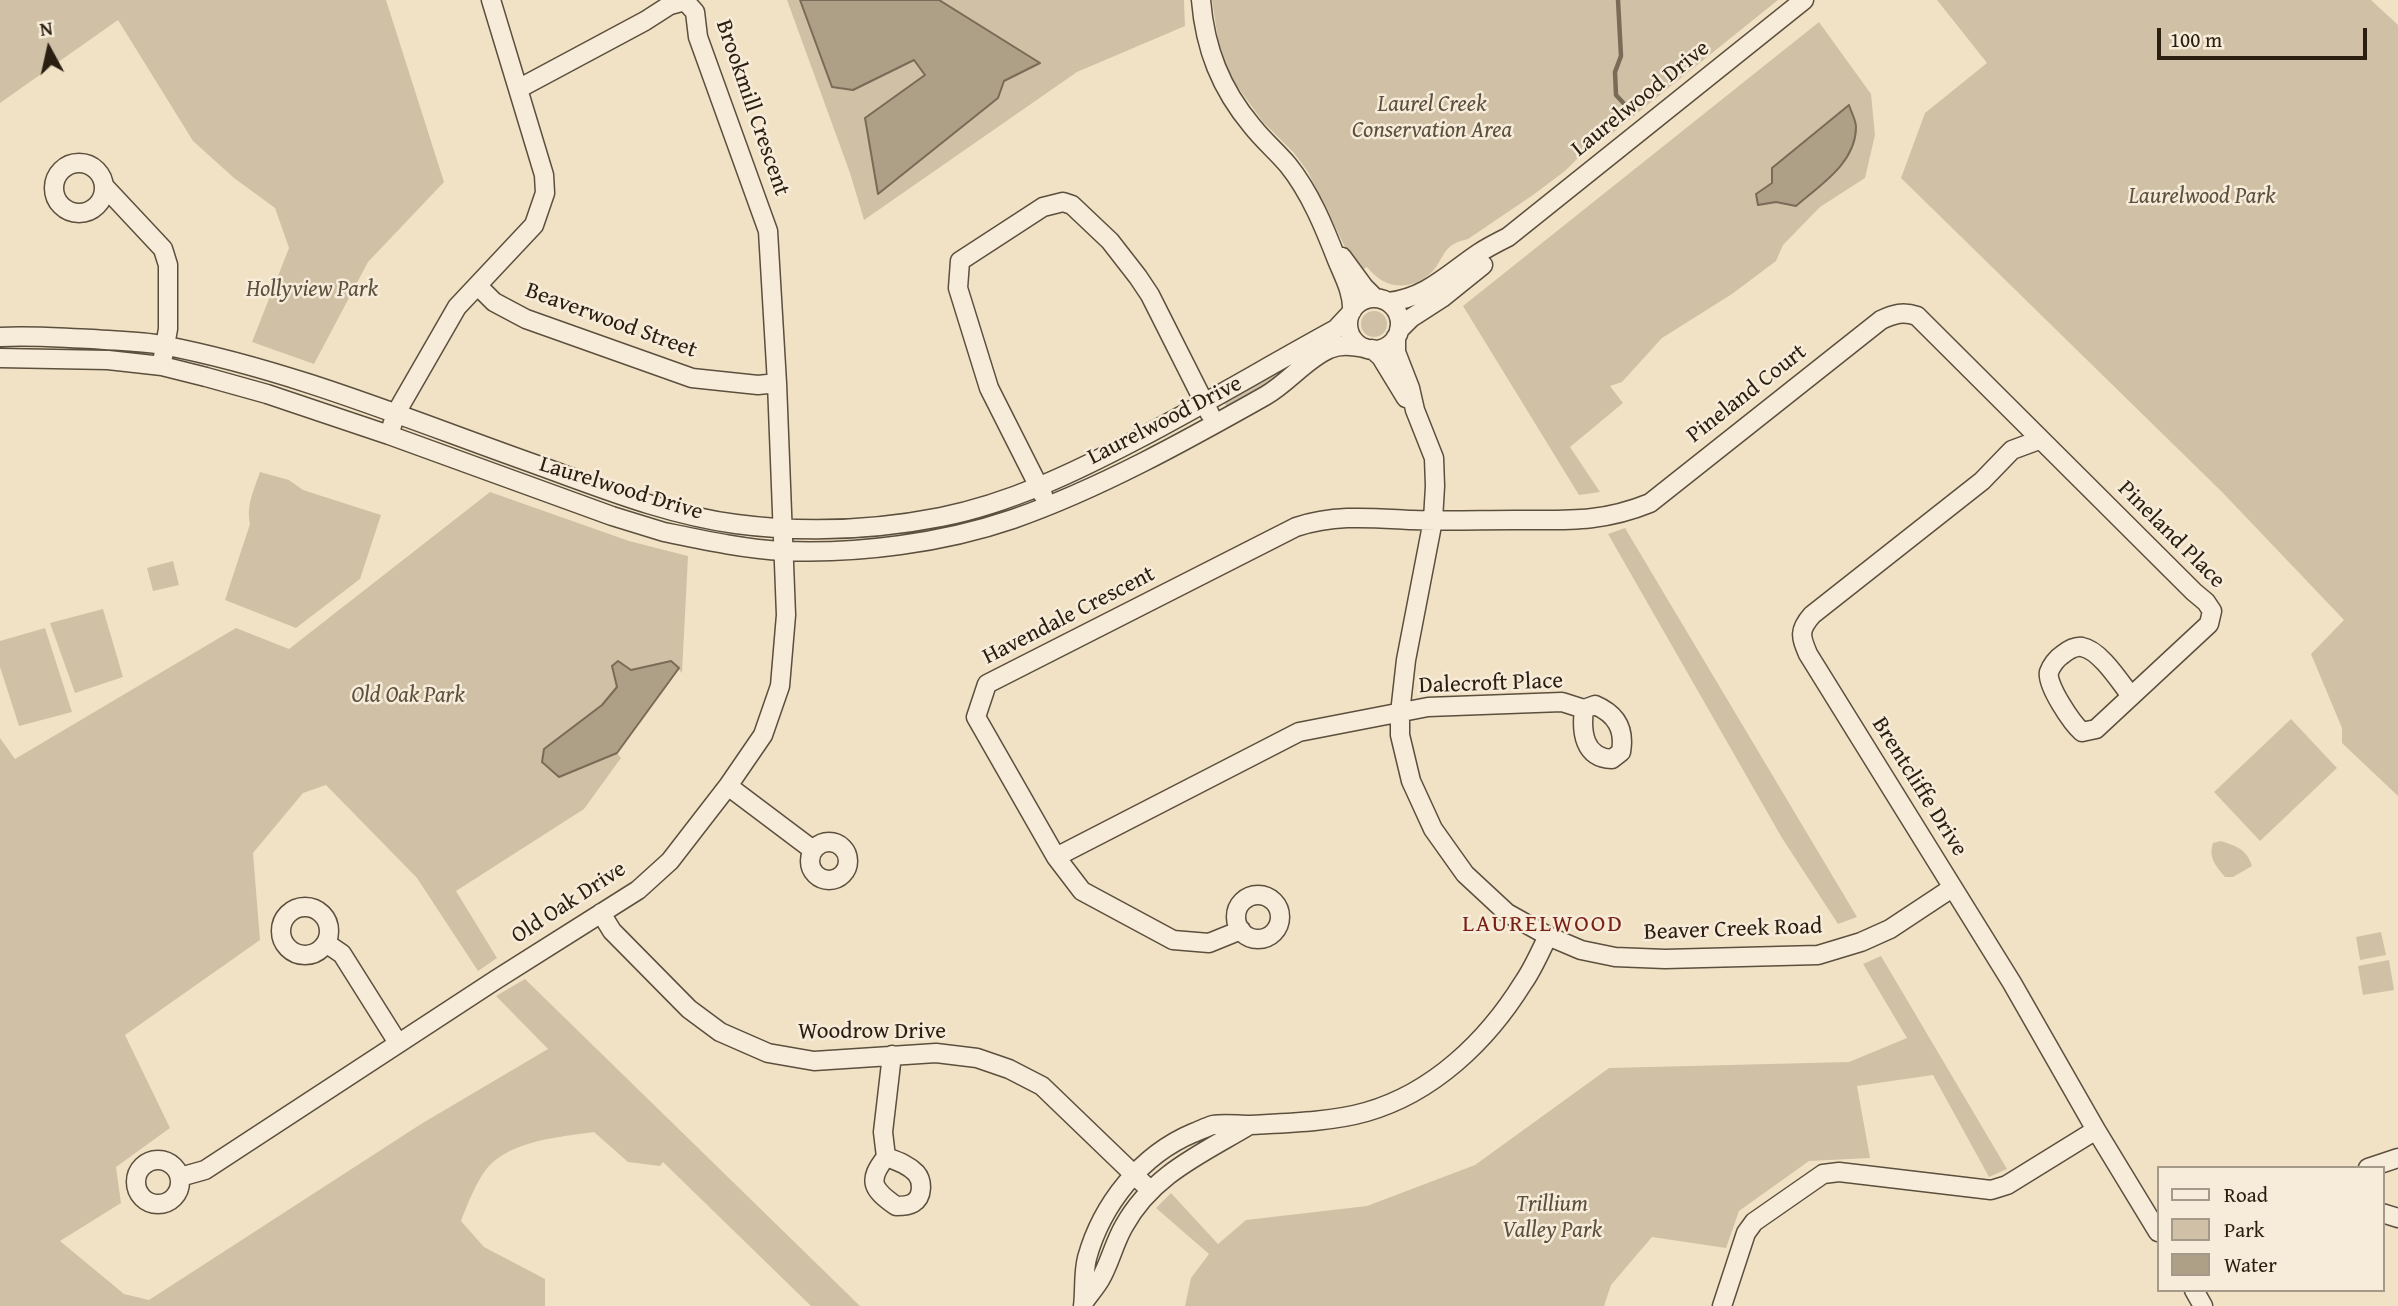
<!DOCTYPE html>
<style>
body{margin:0}
#map{position:relative;width:2398px;height:1306px;overflow:hidden;background:#f2e2c5;font-family:"Gentium Book Plus",serif}
canvas{display:block}
.legend{position:absolute;left:2157px;top:1166px;width:228px;height:126px;box-sizing:border-box;background:#f7ecd9;border:2px solid #a59a89;margin:0;padding:9px 12px;list-style:none;font-size:21px;color:#291e10}
.legend li{display:flex;align-items:center;gap:14px;height:35px}
.legend b{width:35px;border:2px solid #a59a89}
.north{position:absolute;left:14px;top:14px;width:70px;height:70px;-webkit-text-stroke:5px #f7ecd9;paint-order:stroke;rotate:352deg;font-size:19px;font-weight:700;line-height:28px;text-align:center;color:#291e10}
.north::after{content:'';display:block;margin:auto;width:24px;height:32px;background:#291e10;clip-path:polygon(50% 0,100% 100%,50% 72%,0 100%)}
.scale{position:absolute;left:2157px;top:28px;width:210px;height:32px;box-sizing:border-box;border:4px solid #291e10;border-top:0;padding-left:9px;font-size:21px;line-height:24px;white-space:nowrap;color:#291e10;-webkit-text-stroke:5px #f7ecd9;paint-order:stroke}
</style>
<div id="map">
<canvas width="2398" height="1306"></canvas>
<ul class="legend">
<li><b style="height:9px;background:#f7ecd9"></b>Road</li>
<li><b style="height:19px;background:#d0c1a6"></b>Park</li>
<li><b style="height:19px;background:#ae9f87"></b>Water</li>
</ul>
<div class="north">N</div>
<div class="scale">100 m</div>
</div>
<script>
const ctx = document.querySelector('canvas').getContext('2d');
ctx.lineJoin = 'round';
function paint(path, color) {
  ctx.fillStyle = color;
  ctx.fill(path, 'evenodd');
}
function strokePath(path, color, width, dash) {
  ctx.strokeStyle = color;
  ctx.lineWidth = width;
  ctx.lineCap = dash ? 'butt' : 'round';
  ctx.setLineDash(dash || []);
  ctx.stroke(path);
}
function label(font, color, halo, rows, align = 'center') {
  ctx.font = font + ' "Gentium Book Plus",serif';
  ctx.lineWidth = 5;
  ctx.setLineDash([]);
  ctx.textBaseline = 'middle';
  ctx.strokeStyle = halo;
  ctx.fillStyle = color;
  for (const [text, x, y, turn = 0] of rows) {
    ctx.save();
    ctx.translate(x, y);
    ctx.rotate((+turn || 0) * Math.PI / 180);
    ctx.textAlign = isNaN(turn) ? turn : align;
    if (halo) ctx.strokeText(text, 0, 0);
    ctx.fillText(text, 0, 0);
    ctx.restore();
  }
}
paint(new Path2D(`
 M0,0H386L444,182L368,262L314,364L252,342L289,248L275,208L234,178L193,141L118,20L0,103Z
 M787,0H800L832,87L853,90L915,60L925,76L865,118L878,193L1004,81L1040,63L939,0H1184L1185,26L1077,72L864,220L850,173Z
 M1212,0H1778L1610,135L1582,154L1565,171L1533,195L1468,239C1463,240 1457,242 1452,245C1444,250 1440,263 1433,271C1411,292 1385,290 1367,267L1360,271L1347,251L1308,172L1294,153L1263,122L1234,82L1220,52Z
 M1937,0H2371L2398,25V796L2342,743V728L2311,654L2344,620L2222,492L1901,178L1925,113L1987,63Z
 M1819,22L1871,94L1875,135L1865,178L1820,207L1783,245L1776,261L1732,294L1662,338L1622,382L1610,386L1623,403L1570,447L1600,492L1579,495L1463,306ZM1849,106L1796,206L1776,202L1757,194L1772,183V168Z
 M1361 324a13 13 0 1 1 26 0a13 13 0 1 1-26 0Z
 M1290,365L1293,370L1234,406L1227,407L1223,401Z
 M260,472L289,480L303,490L381,515L360,579L296,628L225,600L250,524C246,505 254,490 260,472Z
 M490,492L629,541L688,556L682,673L671,661L631,670L602,705L559,777L617,753L621,758L584,809L456,891L497,958L478,971L417,878L326,785L303,793L253,853L260,940L125,1035L170,1128L116,1167L121,1203L60,1241L124,1294L149,1300L421,1124L548,1049L496,996L525,979L860,1306H811L663,1162L660,1166L628,1162L594,1132C560,1137 513,1140 488,1167C477,1180 467,1205 461,1221L484,1247L545,1279V1306H0V738L15,759L236,628L289,649Z
 M1625,528L1857,917L1838,924L1782,838L1608,534Z
 M173,561L179,585L153,591L147,568Z
 M103,609L123,677L75,693L50,623Z
 M45,628L72,712L19,726L0,667V641Z
 M2291,719L2337,768L2260,841L2214,792Z
 M2221,841C2236,846 2247,849 2252,866L2233,877H2225C2216,866 2208,858 2213,843Z
 M2381,932L2386,955L2360,960L2356,937Z
 M1881,956L2007,1169L1989,1177L1933,1075L1857,1086L1870,1158L1809,1161L1739,1211L1726,1248L1652,1237L1611,1285L1604,1306H1185L1191,1278L1209,1254L1156,1208L1171,1193L1218,1244L1246,1220L1367,1206L1475,1165L1609,1068L1849,1062L1907,1038L1863,964Z
 M2389,960L2394,990L2363,995L2358,966Z`), '#d0c1a6');
const water = new Path2D(`
 M800,0H939L1040,63L1004,81L998,98L878,194L865,118L925,75L914,60L853,90L832,87Z
 M1849,105C1851,112 1856,120 1856,127C1856,163 1820,185 1796,206L1776,202L1758,205L1756,194L1772,183V168Z
 M618,661L631,670L671,661L679,668L617,753L559,777L542,762L544,749L602,705L617,687L612,666Z`);
paint(water, '#ae9f87');
strokePath(water, '#796b57', 2);
strokePath(new Path2D(`
 M1618,0L1621,56L1615,72L1616,95L1628,108`), '#796b57', 4.5);
const minor = new Path2D(`
 M491,0L518,89
 M1201,0C1205,49 1221,89 1252,126C1263,140 1277,152 1288,165C1310,192 1325,229 1337,260C1344,277 1353,293 1352,311
 M54 188a25 25 0 1 1 50 0a25 25 0 1 1-50 0Z
 M104,186L163,249L168,265V329L163,357
 M1342,257L1364,287L1375,298
 M478,286L494,302L526,319L692,378L758,385L777,383
 M1348 324a26 26 0 1 1 52 0a26 26 0 1 1-52 0Z
 M1388,302C1426,298 1449,273 1479,253C1488,247 1498,242 1508,237L1804,0
 M1399,330L1411,318L1442,298L1483,265
 M0,337C31,335 61,338 92,339C115,341 139,341 162,345C293,370 415,422 540,466C604,489 668,515 736,524C804,533 875,530 941,517C1011,503 1075,472 1138,439C1205,404 1270,365 1336,329L1350,314
 M1396,337V352L1410,388L1415,410L1434,458L1435,486L1433,520L1406,660L1400,713V735L1411,781L1433,829L1465,874L1507,913L1548,936L1581,950L1615,957L1665,959L1818,955L1861,942L1890,929L1952,888
 M1372,349L1381,357L1406,398
 M0,358L108,360L162,366L206,377L267,394L389,435L612,516L664,532C703,540 744,549 784,551C858,554 943,543 1013,519C1099,489 1187,440 1265,396C1288,383 1306,359 1329,349C1342,344 1352,346 1365,348
 M2039,440L2012,450L1982,481L1812,615C1798,631 1801,637 1808,654L2012,983L2096,1130L2158,1232
 M1043,495L989,388L958,288L960,261L1043,207L1063,202L1072,205L1110,241L1138,277L1150,295L1210,414
 M728,786L813,850
 M810 861a19 19 0 1 1 38 0a19 19 0 1 1-38 0Z
 M1056,857L1299,732L1428,707L1562,702L1584,709C1581,732 1584,758 1612,759L1621,752C1625,729 1616,714 1595,705L1584,709
 M1236 917a22 22 0 1 1 44 0a22 22 0 1 1-44 0Z
 M281 931a24 24 0 1 1 48 0a24 24 0 1 1-48 0Z
 M601,913L612,931L689,1009L720,1032L768,1053L814,1061L936,1053L977,1058L1009,1069L1042,1086L1150,1190
 M1241,930L1209,943L1173,940L1082,891L1056,857L976,717L987,684L1296,527C1336,514 1371,518 1412,520C1446,521 1480,520 1514,520C1566,520 1601,523 1650,503L1881,320C1894,314 1903,311 1917,316L2194,592L2206,602L2212,611L2209,624L2096,729L2082,732C2072,723 2046,685 2049,672C2051,666 2057,658 2062,655C2067,651 2075,646 2082,647C2100,650 2120,682 2131,696
 M326,943L342,954L398,1043
 M886,1157C897,1161 907,1164 916,1173C923,1181 923,1197 913,1203C908,1206 902,1206 896,1206C872,1189 867,1181 886,1157Z
 M886,1157L883,1132L892,1055
 M136 1182a22 22 0 1 1 44 0a22 22 0 1 1-44 0Z
 M2368,1168L2398,1158
 M180,1177L205,1170L497,979L638,890L670,861L728,786L763,735L780,686L786,615L777,383L768,231L698,37L695,12L685,1L670,5L645,21L518,89L544,175L545,193L534,225L457,307L396,413L389,435
 M2382,1213L2398,1218
 M2194,1290L2203,1306
 M1084,1302C1089,1295 1095,1288 1100,1280C1110,1263 1114,1243 1124,1226C1152,1175 1201,1154 1248,1126
 M1083,1306C1085,1291 1083,1274 1087,1258C1102,1204 1141,1155 1193,1133C1199,1131 1206,1127 1213,1125C1225,1123 1238,1125 1250,1125C1286,1123 1331,1122 1366,1112C1433,1093 1487,1041 1523,983C1533,969 1540,952 1548,936
 M1722,1306L1746,1233L1754,1222L1823,1174L1839,1172L1991,1190L2007,1185L2096,1130`);
strokePath(minor, '#5b4f3d', 21);
strokePath(minor, '#f7ecd9', 18);
label('23px', '#291e10', '#f7ecd9', [
 ["Laurelwood Drive",1641,99,-39],
 ["Brookmill Crescent",752,108,71],
 ["Beaverwood Street",611,321,20],
 ["Pineland Court",1747,394,-38],
 ["Laurelwood Drive",1165,421,-27],
 ["Laurelwood Drive",621,489,17],
 ["Pineland Place",2171,535,45],
 ["Havendale Crescent",1069,616,-27],
 ["Dalecroft Place",1491,684,-2],
 ["Brentcliffe Drive",1919,787,58],
 ["Old Oak Drive",569,903,-33],
 ["Beaver Creek Road",1733,930,-2],
 ["Woodrow Drive",872,1032]
]);
label('italic 23px', '#5b4f3d', '#f7ecd9', [
 ["Laurel Creek",1432,105],
 ["Conservation Area",1432,131],
 ["Laurelwood Park",2202,197],
 ["Hollyview Park",312,290],
 ["Old Oak Park",408,696],
 ["Trillium",1552,1205],
 ["Valley Park",1552,1231]
]);
ctx.letterSpacing = '2px';
label('24px', '#7a1f14', '#f7ecd9', [
 ["LAURELWOOD",1543,925]
]);
ctx.letterSpacing = '0px';
</script>
